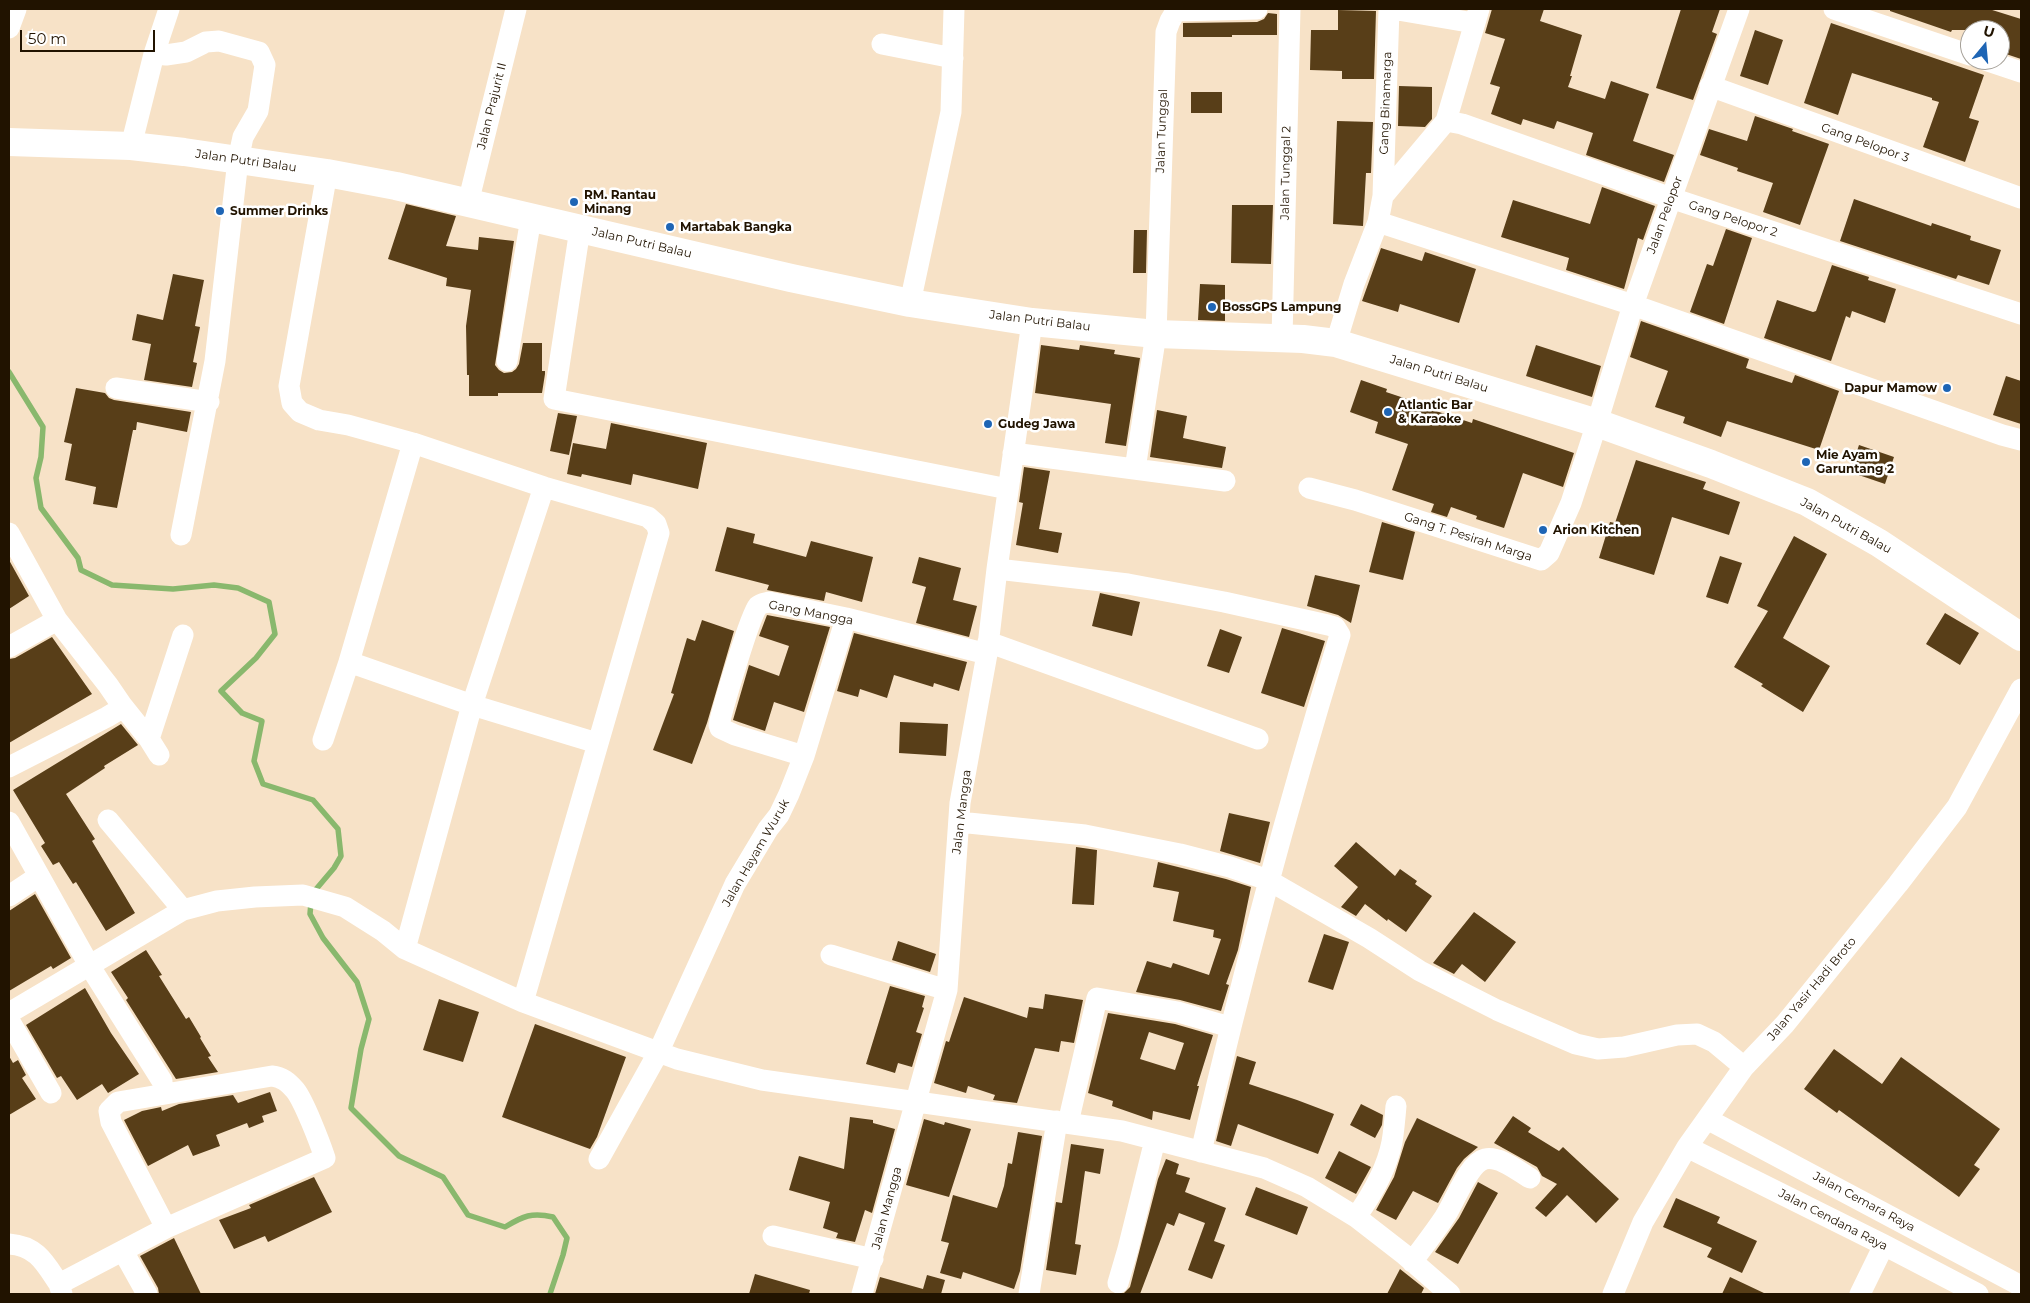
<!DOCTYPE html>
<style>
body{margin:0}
#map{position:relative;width:2030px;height:1303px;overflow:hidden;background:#f7e2c7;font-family:Montserrat,sans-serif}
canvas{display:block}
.frame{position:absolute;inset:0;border:10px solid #211300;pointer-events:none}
.north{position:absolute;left:1960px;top:20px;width:50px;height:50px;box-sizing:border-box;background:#fff;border:1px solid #a6a199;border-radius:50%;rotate:17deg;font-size:14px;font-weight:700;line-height:20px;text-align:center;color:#211300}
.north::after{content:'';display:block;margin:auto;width:18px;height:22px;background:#1e65b5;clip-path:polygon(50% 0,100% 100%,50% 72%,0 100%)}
.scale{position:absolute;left:20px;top:30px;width:135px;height:22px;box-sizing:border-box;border:2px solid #211300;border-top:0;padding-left:6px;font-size:15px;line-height:18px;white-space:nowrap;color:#211300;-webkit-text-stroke:4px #fff;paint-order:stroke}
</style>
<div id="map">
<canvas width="2030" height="1303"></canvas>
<div class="frame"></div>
<div class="north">U</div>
<div class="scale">50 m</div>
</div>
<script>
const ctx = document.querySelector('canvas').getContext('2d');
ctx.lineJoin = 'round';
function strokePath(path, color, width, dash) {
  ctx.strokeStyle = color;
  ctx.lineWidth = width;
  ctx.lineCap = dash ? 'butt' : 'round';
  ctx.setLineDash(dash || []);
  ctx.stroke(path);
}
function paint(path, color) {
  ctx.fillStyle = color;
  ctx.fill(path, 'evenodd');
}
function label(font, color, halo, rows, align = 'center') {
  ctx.font = font + ' Montserrat,sans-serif';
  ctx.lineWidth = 5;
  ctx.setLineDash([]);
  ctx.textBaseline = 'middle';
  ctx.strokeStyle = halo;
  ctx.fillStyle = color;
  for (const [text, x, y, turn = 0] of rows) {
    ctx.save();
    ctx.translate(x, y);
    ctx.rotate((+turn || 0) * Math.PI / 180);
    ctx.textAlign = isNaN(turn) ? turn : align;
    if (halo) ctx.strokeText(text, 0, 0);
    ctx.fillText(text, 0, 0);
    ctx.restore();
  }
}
strokePath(new Path2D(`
 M9,372L43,427L41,457L36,478L41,508L78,558L81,570L112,585L173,589L214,585L238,588L269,602L275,634L256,658L221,691L242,713L262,721L254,761L263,784L313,800L338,829L341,856L334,868L312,894
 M311,902L310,914L323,938L357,982L369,1019L361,1049L351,1108L399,1156L443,1177L468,1215L505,1227C523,1216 532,1212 553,1217L567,1238L563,1255L550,1294`), '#89b86d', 5.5);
paint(new Path2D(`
 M1492,9H1544L1540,21L1582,35L1570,76H1572L1568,87L1605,99L1611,81L1649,94L1633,141L1674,155L1664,182L1586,155L1593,133L1557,121L1554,129L1523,119L1521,125L1491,114L1500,87L1490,84L1505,39L1485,33Z
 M1681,9H1720L1712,32L1717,34L1693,100L1656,88Z
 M1890,9H1989L2021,19V59L2000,52V30H1952L1951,32L1890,11Z
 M1338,10L1376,11L1374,79H1342V71L1310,70L1311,30H1338Z
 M1268,13L1277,14V35H1232V37H1183V23L1257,22L1264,19Z
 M1831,23L1984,75L1969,118L1979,121L1965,162L1923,147L1939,102L1932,100V98L1852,73L1838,115L1804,103Z
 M1755,30L1783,40L1768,85L1740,76Z
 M1399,86L1432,87V119L1425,127L1398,126Z
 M1191,92H1222V113H1191Z
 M1755,116L1793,129L1792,131L1829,144L1800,225L1763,212L1773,183L1737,171L1738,168L1700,155L1709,129L1747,141Z
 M1337,121L1373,122L1371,173H1366L1363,226L1333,224Z
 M1602,187L1655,206L1643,240L1638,238L1624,289L1566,270L1569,258L1501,237L1513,200L1590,224Z
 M1854,199L1931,226L1932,223L1971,236L1970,240L2001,250L1989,285L1958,275L1956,279L1840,241Z
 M406,204L456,216L446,246L478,250L479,237L514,241L495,365L499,370L504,373L512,372L516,369L519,364L523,343H542V371H545V374L542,393H498V396H469V375H467L466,326L471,290L446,286L447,278L388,259Z
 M1232,205H1273L1271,264L1231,263Z
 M1726,229L1752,238L1724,324L1690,312L1707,264L1713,266Z
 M1134,230H1147L1146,273H1133Z
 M1381,248L1422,261L1425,252L1476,269L1459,323L1400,304L1398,312L1362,301Z
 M1832,265L1869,277L1868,280L1896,289L1885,323L1852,311L1850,318L1846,316L1831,361L1764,338L1777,300L1813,312L1816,311Z
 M173,274L204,280L195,326L200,327L193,362L197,363L192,387L144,380L151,344L132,340L137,314L163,320Z
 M1200,284L1225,285V321L1198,320Z
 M1641,321L1749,359L1746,368L1792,383L1795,375L1839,391L1819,450L1727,421L1721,437L1683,423L1685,417L1655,407L1668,371L1630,357Z
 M1041,345L1079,350L1080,345L1115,350L1114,354L1140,358L1126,446L1105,443L1111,404L1035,393Z
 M1536,345L1601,366L1592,397L1526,376Z
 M2006,376L2021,381V424L1993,415Z
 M1361,380L1387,389L1386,392L1425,405L1424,407L1472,423L1473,419L1574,453L1563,487L1523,473L1504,528L1476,519L1477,516L1451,507L1447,517L1431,512L1434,504L1392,490L1408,444L1375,433L1378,422L1350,412Z
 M76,388L105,393L109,398L114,400L191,412L187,432L137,422L136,430H133L117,508L93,504L96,487L65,480L72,444L64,442Z
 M1157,410L1187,416L1183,438L1226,447L1222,468L1150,457Z
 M558,413L577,416L569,455L550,451Z
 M611,423L707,443L698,489L633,474L631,485L582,474L581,477L567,474L573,443L606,449Z
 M1859,445L1894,457L1885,484L1850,472Z
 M1636,460L1706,482L1703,489L1740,502L1729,535L1672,517L1654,575L1599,558L1610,522L1615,523Z
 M1024,467L1050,471L1039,529L1062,533L1058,553L1016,545L1023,503L1019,502Z
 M1382,522L1415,532L1403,580L1369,572Z
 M727,527L755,534L753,543L806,557L811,541L873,557L862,602L826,592L824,601L767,590L769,585L715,571Z
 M1794,536L1827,554L1783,638L1830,666L1803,712L1761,686L1763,684L1734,667L1768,611L1757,606Z
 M1720,556L1742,563L1728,604L1706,597Z
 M919,557L961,568L953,600L977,606L969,637L916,623L926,587L912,583Z
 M9,560L29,596L9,609Z
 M1315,575L1360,585L1351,623L1338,615L1307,606Z
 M1100,593L1140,602L1132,636L1092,626Z
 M1945,613L1979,633L1960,665L1926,644Z
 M767,615L830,627L804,712L774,702L765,731L733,720L749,665L779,676L789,646L759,636Z
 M702,620L734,631L707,723L692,764L653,750L674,694L671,693L687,638L695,641Z
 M1282,628L1325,641L1304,707L1261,693Z
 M1220,629L1242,637L1229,673L1207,666Z
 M854,633L967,662L959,691L934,683L933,687L894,675L887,698L860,689L858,697L837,691Z
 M52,637L92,694L9,743V659L15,658Z
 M900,722L948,724L946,756L899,753Z
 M121,724L138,745L104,766L105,768L66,794L95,839L92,841L135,913L106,931L76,882L73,884L59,862L53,865L41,846L45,843L13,790Z
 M1229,813L1270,822L1260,863L1220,851Z
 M1356,842L1395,876L1400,869L1417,881L1415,884L1432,896L1406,932L1388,919L1387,921L1365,904L1356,916L1341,907L1358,887L1334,866Z
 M1076,847L1097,850L1094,905L1072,904Z
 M1158,862L1226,879L1251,887L1238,950L1226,984L1229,985L1221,1011L1180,1000L1136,992L1147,961L1171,968L1173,963L1209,975L1221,939L1213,937L1214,930L1173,921L1179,892L1153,887Z
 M35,894L71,958L53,969L51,966L9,991V911Z
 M1474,912L1516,942L1485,982L1462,964L1454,974L1433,963Z
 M1324,934L1349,942L1333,990L1308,982Z
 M898,941L936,954L930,972L892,960Z
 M146,950L162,975L159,976L186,1019L189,1017L201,1037L200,1038L211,1056L208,1057L218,1072L176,1079L126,1000L128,998L111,972Z
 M890,986L925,996L922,1007L924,1008L916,1032L922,1034L912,1067L898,1063L895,1073L866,1064Z
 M85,988L111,1033L139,1074L108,1093L102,1084L77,1100L61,1076L57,1078L26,1025Z
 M1045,994L1083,1000L1074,1043L1061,1041L1059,1052L1035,1048L1017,1103L993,1100L995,1095L968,1086L966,1093L934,1083L946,1041L949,1042L964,997L1027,1018L1029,1007L1043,1009Z
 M439,999L479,1012L463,1062L423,1050Z
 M1108,1013L1175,1024L1213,1035L1197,1086H1199L1190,1120L1153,1111L1152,1120L1112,1106L1113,1101L1088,1093ZM1149,1032L1184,1043L1175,1070L1140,1059Z
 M535,1024L626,1057L597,1137L590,1149L502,1117Z
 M1834,1049L1882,1084L1901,1057L2000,1129L1974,1165L1980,1169L1959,1197L1839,1110L1837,1113L1804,1089Z
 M9,1056L13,1063L18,1060L26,1075L22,1078L36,1099L9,1115Z
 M1237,1056L1256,1062L1249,1084L1297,1100L1334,1114L1318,1154L1238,1124L1231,1146L1216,1141Z
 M270,1092L277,1111L262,1116L264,1122L249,1128L247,1123L216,1135L220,1146L193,1156L188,1145L148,1166L124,1120L142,1111L161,1107L162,1111L179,1104L233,1095L238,1103Z
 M1361,1104L1383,1115L1382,1125L1375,1138L1350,1125Z
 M1513,1116L1531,1128L1528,1132L1559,1151L1563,1147L1619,1199L1596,1223L1567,1195L1546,1217L1535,1208L1557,1184L1542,1176L1537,1167L1494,1143Z
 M850,1117L873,1120V1123L895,1129L872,1213L865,1210L855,1242L836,1238L838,1233L823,1228L830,1202L789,1190L799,1156L844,1169Z
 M1417,1118L1478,1147L1464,1159L1457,1168L1438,1203L1413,1191L1396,1220L1376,1210L1394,1177L1405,1142Z
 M924,1119L944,1125L945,1122L971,1129L949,1197L906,1185Z
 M1018,1132L1042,1136L1020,1271L1014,1289L963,1272L961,1279L940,1273L949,1243L941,1241L953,1195L997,1208L1004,1186L1008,1163L1012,1164Z
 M1071,1144L1104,1149L1100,1174L1085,1171L1075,1244L1081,1245L1076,1275L1046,1270L1056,1202L1062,1203Z
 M1339,1151L1371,1167L1356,1194L1325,1178Z
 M1166,1159L1179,1164L1176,1174L1190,1178L1185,1192L1226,1208L1214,1241L1225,1245L1212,1279L1188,1270L1205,1223L1179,1213L1174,1226L1167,1223L1140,1294H1123L1130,1287L1158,1179Z
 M314,1177L332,1212L268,1242L265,1236L234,1249L219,1220L251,1208L249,1205Z
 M1478,1182L1498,1193L1458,1264L1435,1252L1459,1218Z
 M1256,1187L1308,1207L1297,1235L1245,1215Z
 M1676,1198L1720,1217L1717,1223L1757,1241L1742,1273L1707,1257L1712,1248L1663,1227Z
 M174,1238L201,1294H159L158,1288L140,1256Z
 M1400,1269L1424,1288L1421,1294H1387Z
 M755,1274L810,1290L809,1294H749Z
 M927,1275L945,1280L941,1294H875L880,1277L923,1289Z
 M1730,1277L1766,1294H1722Z`), '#583e18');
strokePath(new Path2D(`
 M1392,9L1474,23
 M1834,9L1970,55
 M9,28L16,9
 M882,44L953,58
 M154,54L166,55L186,52L206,42L219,41L259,52L265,65L258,111L243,137L238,160L215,361L181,535
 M1985,60L2021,72
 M1710,86L2021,198
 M1446,121L1462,124L1671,198L2021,314
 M131,146L154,54L169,9
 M327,173L289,386L292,403L300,412L319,420L348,425L413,443L544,487
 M1383,196L1389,9
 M468,203L516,9
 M1378,222L1633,305L2002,435L2021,440
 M580,229L554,399L1008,489
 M910,303L951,112L954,9
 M1282,338L1290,9
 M1336,343L1354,284L1378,222L1383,196L1446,121L1479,9
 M507,361L531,218
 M116,388L209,402
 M413,443L349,662L472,705L597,743
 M1013,453L1225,481
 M1135,469L1156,334L1166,32L1170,21L1176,11L1257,9
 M1309,488L1355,500L1541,560L1549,553L1571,503L1597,423L1633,305L1739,9
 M9,533L57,620L108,685L121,704L117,711L107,717L9,767
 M997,569L1128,584L1224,602L1328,625L1335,627L1340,635C1288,805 1241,978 1201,1152
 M988,642L1258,739
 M9,647L57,620
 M121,704L149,739L159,755
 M149,739L183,635
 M323,740L349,662
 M804,756L735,735L720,728L719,725C722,710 750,615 758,606C761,603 766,603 769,602L846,618L987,654
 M108,820L183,910
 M9,822L89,965L162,1081
 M959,822L1085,835L1180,854L1230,867L1268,880L1369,938L1420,971L1497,1010L1576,1044L1598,1049L1624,1047L1677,1035L1697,1034L1714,1042L1744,1067
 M9,896L39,876
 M405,949L472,705L544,487L648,517L656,524L659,533L523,1002
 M831,955L947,990
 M9,1013L183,910L217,901L255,897L303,895L345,907L383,931L405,949L523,1002L677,1059L762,1080L1122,1131L1264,1168L1307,1187L1356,1217L1405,1255L1450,1294
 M9,1020L51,1093
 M1707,1119L2021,1286
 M1068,1123L1097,998L1178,1012L1230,1027
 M1687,1147L1884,1245L1978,1294
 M599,1159L658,1053L735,884L768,829L779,815L789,794L804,756L846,618
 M1356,1217C1371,1196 1387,1168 1392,1142C1394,1130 1395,1118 1396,1106
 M773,1236L873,1259
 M9,1244C37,1246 45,1263 59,1284
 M123,1251L147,1294
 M1412,1262C1423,1247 1434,1233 1444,1218C1454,1204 1468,1163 1485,1159C1500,1156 1518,1171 1530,1178
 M1118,1283L1128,1249L1155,1140
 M62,1294L59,1284L166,1228L325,1158C320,1143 304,1101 295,1090C288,1082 282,1077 272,1076L118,1102L109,1111L111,1122L166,1228
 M862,1294L947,990L960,803L987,654L997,569L1032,322
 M1029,1294L1057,1121
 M1613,1294L1643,1222L1687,1147L1744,1067L1785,1024L1898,884L1957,807L2021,689
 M1860,1294L1884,1245`), '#fff', 21);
strokePath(new Path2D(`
 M9,142L131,146L184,152L327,173L396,186L791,278L910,303L1032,322L1156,334L1303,339L1336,343L1597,423L1711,464L1807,502L1879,543L2021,637`), '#fff', 28);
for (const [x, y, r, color] of [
 [574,202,5,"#1e65b5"],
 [220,211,5,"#1e65b5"],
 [670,227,5,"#1e65b5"],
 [1212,307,5,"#1e65b5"],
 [1947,388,5,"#1e65b5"],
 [1388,412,5,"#1e65b5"],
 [988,424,5,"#1e65b5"],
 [1806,462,5,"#1e65b5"],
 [1543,530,5,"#1e65b5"]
]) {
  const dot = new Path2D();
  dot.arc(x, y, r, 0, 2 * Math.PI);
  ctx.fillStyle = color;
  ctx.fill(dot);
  strokePath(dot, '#fff', 2);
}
label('12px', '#211300', '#fff', [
 ["Gang Binamarga",1386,103,-88],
 ["Jalan Prajurit II",492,106,-76],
 ["Jalan Tunggal",1162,131,-88],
 ["Gang Pelopor 3",1865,143,20],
 ["Jalan Putri Balau",246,161,8],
 ["Jalan Tunggal 2",1286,173,-89],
 ["Jalan Pelopor",1665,215,-70],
 ["Gang Pelopor 2",1733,219,18],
 ["Jalan Putri Balau",642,243,13],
 ["Jalan Putri Balau",1040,321,7],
 ["Jalan Putri Balau",1439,374,17],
 ["Jalan Putri Balau",1846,526,29],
 ["Gang T. Pesirah Marga",1468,537,18],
 ["Gang Mangga",811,613,11],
 ["Jalan Mangga",962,812,-83],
 ["Jalan Hayam Wuruk",756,853,-60],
 ["Jalan Yasir Hadi Broto",1812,989,-50],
 ["Jalan Cemara Raya",1864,1202,28],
 ["Jalan Mangga",887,1208,-75],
 ["Jalan Cendana Raya",1833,1220,27]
]);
label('bold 12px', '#211300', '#fff', [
 ["RM. Rantau",584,195],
 ["Minang",584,209],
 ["Summer Drinks",230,211],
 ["Martabak Bangka",680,227],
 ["BossGPS Lampung",1222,307],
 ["Dapur Mamow",1937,388,"right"],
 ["Atlantic Bar",1398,405],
 ["& Karaoke",1398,419],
 ["Gudeg Jawa",998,424],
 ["Mie Ayam",1816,455],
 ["Garuntang 2",1816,469],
 ["Arion Kitchen",1553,530]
], 'left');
</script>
